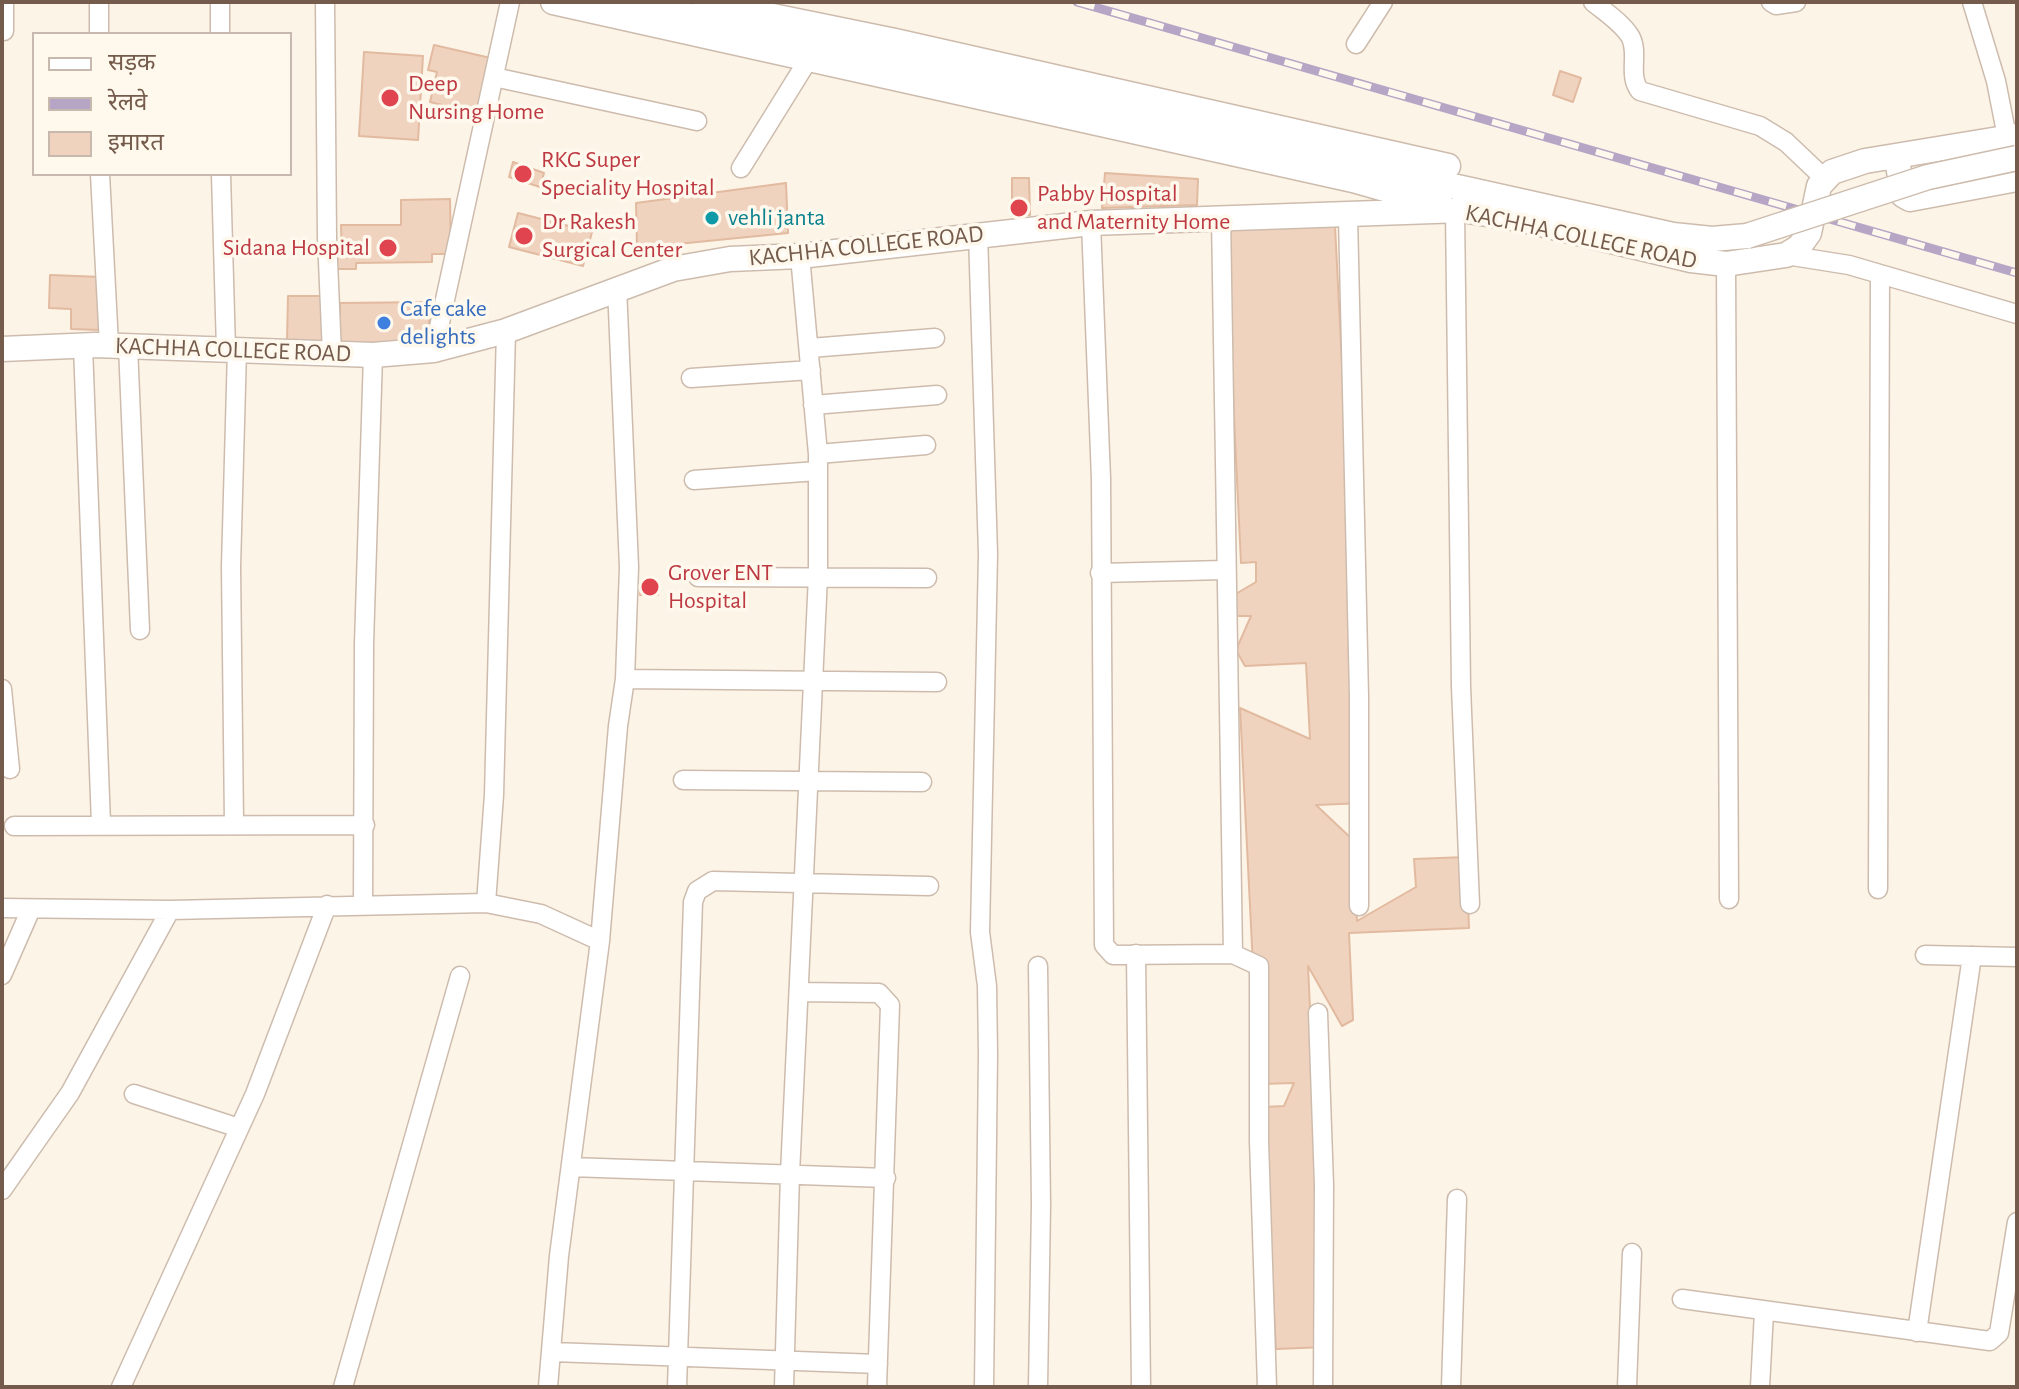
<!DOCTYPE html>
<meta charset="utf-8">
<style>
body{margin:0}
#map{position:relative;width:2019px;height:1389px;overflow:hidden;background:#fcf4e7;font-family:"Alegreya Sans","Noto Sans Devanagari",sans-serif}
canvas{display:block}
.frame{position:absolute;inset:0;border:4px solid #745b4c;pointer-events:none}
.legend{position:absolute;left:32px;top:32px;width:260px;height:144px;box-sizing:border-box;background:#fef8ed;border:2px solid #c7b9ad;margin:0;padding:10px 14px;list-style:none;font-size:24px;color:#745b4c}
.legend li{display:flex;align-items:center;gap:16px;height:40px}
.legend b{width:40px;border:2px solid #c7b9ad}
</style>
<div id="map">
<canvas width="2019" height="1389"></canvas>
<div class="frame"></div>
<ul class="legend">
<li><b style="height:10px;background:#fff"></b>सड़क</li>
<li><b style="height:10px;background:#b7a5c5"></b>रेलवे</li>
<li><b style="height:22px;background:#f0d3bf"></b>इमारत</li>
</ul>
</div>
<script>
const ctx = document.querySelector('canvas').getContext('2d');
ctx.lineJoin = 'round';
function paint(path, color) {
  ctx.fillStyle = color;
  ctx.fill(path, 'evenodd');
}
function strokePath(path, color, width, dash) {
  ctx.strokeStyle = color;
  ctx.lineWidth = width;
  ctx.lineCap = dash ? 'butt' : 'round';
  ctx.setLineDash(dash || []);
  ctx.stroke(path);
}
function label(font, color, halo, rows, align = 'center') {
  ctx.font = font + ' "Alegreya Sans",sans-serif';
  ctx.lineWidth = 7;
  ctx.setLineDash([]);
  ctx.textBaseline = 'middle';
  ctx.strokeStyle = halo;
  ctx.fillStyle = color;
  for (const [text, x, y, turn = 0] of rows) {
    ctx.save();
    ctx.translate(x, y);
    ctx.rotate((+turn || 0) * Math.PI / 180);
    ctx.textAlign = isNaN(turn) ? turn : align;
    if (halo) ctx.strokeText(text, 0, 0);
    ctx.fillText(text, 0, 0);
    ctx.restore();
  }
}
const building = new Path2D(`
 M434,45L495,59L482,115L430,102L437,72L428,70Z
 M364,52L423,56L418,140L359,136Z
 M1560,71L1581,78L1573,102L1553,95Z
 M513,162L544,173L540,187L509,177Z
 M1105,173L1198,179L1197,205L1102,208Z
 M1012,178H1029L1030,215L1012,216Z
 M786,183L788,233L637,248L636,203Z
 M450,199L451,254H432V262L356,263V269H329V255H342L341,225H401V200Z
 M518,213L592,232L583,266L509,247Z
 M1335,226L1364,803L1316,805L1353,840L1357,921L1416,887L1414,859L1466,857L1469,928L1349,933L1353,1020L1342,1026L1308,966L1326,1347L1276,1349L1264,1107L1284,1106L1294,1083L1259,1084L1240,708L1310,739L1306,663L1245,666L1236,650L1251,616H1235L1234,595L1256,582V562L1241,563L1225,230Z
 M50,275L102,277L100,330L71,329V309L49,308Z
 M288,296H322L325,344L287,341Z
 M433,302L425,343L340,345V303Z
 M641,583H658V595H640Z`);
paint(building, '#f0d3bf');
strokePath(building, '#e2baa0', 2);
const minor = new Path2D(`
 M4,2V31
 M220,2V34
 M325,2L327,238L332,354
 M1593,2C1605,12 1621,22 1630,36C1640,53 1627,75 1640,91L1760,126L1786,142L1824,178
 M1771,2L1776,5L1796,2
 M1972,2L1996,81L2007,137
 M99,34V2
 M1356,44L1383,2
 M494,77L697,121
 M741,168L808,60
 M100,174L109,345
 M221,174L226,350
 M1455,211L1461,687L1470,904
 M1348,216L1359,696V906
 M1221,217L1233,954
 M1091,223L1101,479L1104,945L1113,955L1233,954L1259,966V1141L1267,1387
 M978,234L988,554L980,932L987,986L988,1055L984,1387
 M1786,255L1849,265L2017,314
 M1726,264L1729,899
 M83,346L101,824
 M128,346L140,630
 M810,348L935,338
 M434,350L510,2
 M691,378L811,370
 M813,405L937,395
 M818,454L926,445
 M694,480L817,471
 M1100,573L1225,570
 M698,577L927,578
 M625,679L937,682
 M2,689L10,769
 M683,780L922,782
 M234,823L231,567L237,350
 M14,826L365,825
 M1878,889L1880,274
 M486,903L541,914L600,941
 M363,905L364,644L373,355
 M2,908L170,910L486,903L494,795L506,331
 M1136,954L1141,1387
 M1925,955L2017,957
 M1038,966L1041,1205L1038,1387
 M2,975L31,909
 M799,992L879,993L890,1005L877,1387
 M1318,1013L1324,1185L1323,1387
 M134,1094L239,1128
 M571,1167L886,1178
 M2,1190L70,1093L170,910
 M1682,1299L1990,1341L1999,1333L2017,1222
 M1917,1332L1972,956
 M553,1352L878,1364
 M121,1387L255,1094L327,905
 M343,1387L460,976
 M548,1387L559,1256L600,941L618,726L625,679L629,567L617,287
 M677,1387L693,902L697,891L713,881L929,886
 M784,1387L790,1174L818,576V454L800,256
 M1451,1387L1457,1199
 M1627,1387L1632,1253
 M1760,1387L1764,1312`);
const tertiary = new Path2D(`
 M553,2L1353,180L1441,205
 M626,2L1673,235L1712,239L1747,236
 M704,2L895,41L1448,166
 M1898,165L1903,195L1910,199L2017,179
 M2,349L95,345L373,355L434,350L506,331L673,269L730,259L800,256L1091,223L1462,210L1524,220L1691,260L1726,264L1786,255L1799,247L1809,233L1819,186L1832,172L1865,161L2017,136`);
strokePath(minor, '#cdbcad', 21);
strokePath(tertiary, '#cdbcad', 27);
strokePath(minor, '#fff', 18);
strokePath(tertiary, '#fff', 24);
const rail = new Path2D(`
 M1077,2L2017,273`);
strokePath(rail, '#b7a5c5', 9);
strokePath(rail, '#fef8ed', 6, [18]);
const tertiaryBridge = new Path2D(`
 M1747,236L1928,177L2017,158`);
strokePath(tertiaryBridge, '#cdbcad', 27, []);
strokePath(tertiaryBridge, '#fff', 24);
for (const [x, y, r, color] of [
 [390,98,10,"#e0444e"],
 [523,174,10,"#e0444e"],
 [1019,208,10,"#e0444e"],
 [712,218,8,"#0f9aa8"],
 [524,236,10,"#e0444e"],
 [388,248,10,"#e0444e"],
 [384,323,8,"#3f7fe0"],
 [650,587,10,"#e0444e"]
]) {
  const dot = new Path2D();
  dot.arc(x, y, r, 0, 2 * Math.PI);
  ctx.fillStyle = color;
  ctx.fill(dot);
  strokePath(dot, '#fef8ed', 3);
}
label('24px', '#be3a42', '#fef8ed', [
 ["Deep",408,84],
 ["Nursing Home",408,112],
 ["RKG Super",541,160],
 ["Speciality Hospital",541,188],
 ["Pabby Hospital",1037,194],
 ["and Maternity Home",1037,222],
 ["Dr Rakesh",542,222],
 ["Surgical Center",542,250],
 ["Sidana Hospital",370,248,"right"],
 ["Grover ENT",668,573],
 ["Hospital",668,601]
], 'left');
label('24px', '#0d838f', '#fef8ed', [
 ["vehli janta",728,218]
], 'left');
label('24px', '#745b4c', '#fef8ed', [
 ["KACHHA COLLEGE ROAD",1581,237,12],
 ["KACHHA COLLEGE ROAD",866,246,-6],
 ["KACHHA COLLEGE ROAD",233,350,2]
]);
label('24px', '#366cbe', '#fef8ed', [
 ["Cafe cake",400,309],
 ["delights",400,337]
], 'left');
</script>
